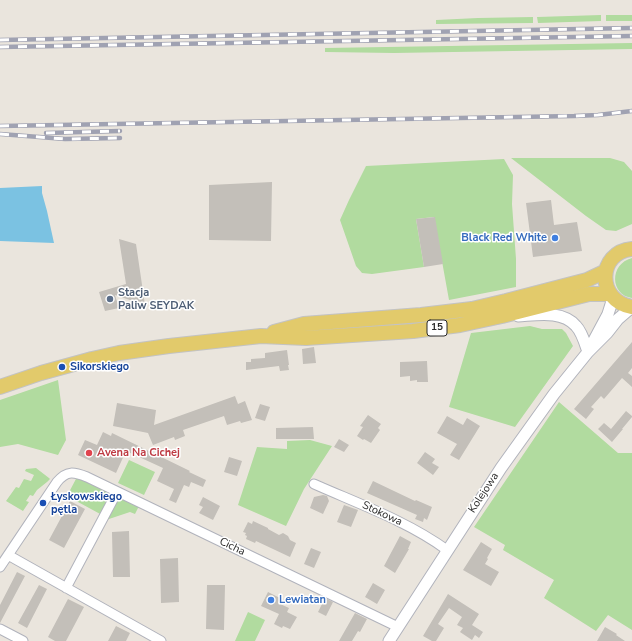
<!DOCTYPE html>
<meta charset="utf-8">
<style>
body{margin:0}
canvas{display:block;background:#eae5dd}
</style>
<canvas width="632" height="641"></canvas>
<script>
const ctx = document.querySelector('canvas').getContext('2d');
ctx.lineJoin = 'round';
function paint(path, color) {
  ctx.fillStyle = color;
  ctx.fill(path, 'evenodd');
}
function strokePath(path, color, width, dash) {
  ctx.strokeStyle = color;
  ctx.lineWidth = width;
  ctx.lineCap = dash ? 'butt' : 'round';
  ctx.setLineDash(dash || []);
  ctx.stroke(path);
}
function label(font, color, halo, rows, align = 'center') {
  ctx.font = font + ' "Nunito Sans",sans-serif';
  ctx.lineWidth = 3;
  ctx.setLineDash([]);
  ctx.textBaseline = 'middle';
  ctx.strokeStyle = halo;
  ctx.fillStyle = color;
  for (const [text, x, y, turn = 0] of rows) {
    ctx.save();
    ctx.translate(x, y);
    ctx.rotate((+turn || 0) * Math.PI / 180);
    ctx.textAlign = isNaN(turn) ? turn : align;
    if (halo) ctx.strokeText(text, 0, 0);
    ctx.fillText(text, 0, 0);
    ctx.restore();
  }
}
paint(new Path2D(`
 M601,15V21L538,23L537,17Z
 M606,15H632V21H606Z
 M533,17V23L436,24V20L478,18Z
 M632,43V49L394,53L325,52V48Z
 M511,158H610L624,162L632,171V224L616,231L606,230L586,216Z
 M504,159L513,175L512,204L516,259V287L449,300L434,217L416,219L424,267L372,274L362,273L356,266L340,220L349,200L366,166Z
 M632,258V298C610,295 609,264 632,258Z
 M530,326L542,329H562L566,333L573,346L515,427L449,407L471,333Z
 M58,380L66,440L58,455L18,444L0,447V400Z
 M559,402L618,453H632V630L608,615L596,631L544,598L554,580L503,550L505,545L474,527Z
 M310,440L332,446L304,489L286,526L238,505L257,447L287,449V441Z
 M129,460L155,472L144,495L118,483Z
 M36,468L49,478L50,479L47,482L37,490L33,496L30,495L26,501L29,502L23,511L6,501L16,487L19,488L24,479L31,481L34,475L25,471L26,469Z
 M77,477L106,490C110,502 107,504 102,515L67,496Z
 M120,500H125L139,506L135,514L130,512L106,520L117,502Z
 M248,612L265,620L255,641H235Z`), '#b1db9f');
paint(new Path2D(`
 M42,186V193L47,211L54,243L0,241V188Z`), '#7bc2e2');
paint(new Path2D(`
 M272,182L271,241L209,240V185Z
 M551,200L554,225L577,222L582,251L533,257L526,203Z
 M435,217L443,264L424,267L416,219Z
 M119,239L136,244L145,305L115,295L119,308L105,311L99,292L126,284Z
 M632,342V368L628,373L632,376V387L622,378L604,399L601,396L591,407L594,409L586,419L574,409Z
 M314,347L316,363L303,364L302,349Z
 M287,350L289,365H288L289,370L280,371L279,366L246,370V362H251V359L265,358V353Z
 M427,361L428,382H417V380L410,381V376L400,377V362Z
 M235,396L238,404L245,401L252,420L241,423L240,421L227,425L224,416L183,430L185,436L175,440L174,437L153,445L148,433L113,426L117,403L156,410L154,425Z
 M260,404L270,407L265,421L255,418Z
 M626,411L632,416V417L622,429H623L612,442L598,429L604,423L611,429Z
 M368,415L381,424L378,428L380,430L371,443L364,439L363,440L357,436L363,427L360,426Z
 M447,416L463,425L467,418L480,426L459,460L450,455L457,444L437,433Z
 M313,427L314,439H276V428Z
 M103,432L111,436L112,433L190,471L189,472L206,480L203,487L191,482L189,487L184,485L176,503L169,500L174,489L157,481L163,468L126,451L116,473L78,455L85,440L97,445Z
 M339,439L349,445L344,452L334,447Z
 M425,452L435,459L432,463L439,467L433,475L417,463Z
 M229,457L242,461L237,476L224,472Z
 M373,481L415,501L416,500L432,507L427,520L424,518L423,522L415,519L417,515L367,493Z
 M323,495L327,496L329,501L323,514L310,508L314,497Z
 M203,497L220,506L213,520L199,513L203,507L199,505Z
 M70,501L85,509L64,548L49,540Z
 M344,505L358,510L351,527L337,522Z
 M253,521L268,528V529L279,535L283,533L288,536L290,540L296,543L290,557L256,541L255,543L246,539L247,536L245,535L246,533L243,532L248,522L252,524Z
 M129,531L130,577H113L112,532Z
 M400,536L411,542L408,549H409L395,573L384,566Z
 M481,542L492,549L487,558L488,559L485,564L499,572L491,586L463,570Z
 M311,548L321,552L314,568L304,564Z
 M178,558L179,602L161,603L160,559Z
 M17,572L25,576L0,623V605Z
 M373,583L385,590L377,604L365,597Z
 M39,585L47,589L27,628L18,623Z
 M207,585H225L224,630L206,629Z
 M268,592L280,598L278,603L289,608L287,612L297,617L290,629L283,626L282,628L274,624L279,614L261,606Z
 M448,594L479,614L472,625L483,632L479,638L475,635L472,640L460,632L463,628L457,625L462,617L449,608L438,624L444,628L436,641H432L423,636Z
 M325,598L333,602L326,616L318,612Z
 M68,599L84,607L66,641H55L48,637Z
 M355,613L367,619L360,632L358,631L352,641H339Z
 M116,626L130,633L126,641H108Z
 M605,627L617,634L616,635L625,641H597Z`), '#c3bfb9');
const minor = new Path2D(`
 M314,484C359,504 407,521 447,550
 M8,555L161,641
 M0,567L57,482C67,470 74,472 87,477L398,627
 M66,588L117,492
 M0,629L23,641`);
const tertiary = new Path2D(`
 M518,316C537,315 562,310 576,326C582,332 585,343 588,352
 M593,342L608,314L613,298
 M389,641L501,468L554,394L588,352L607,333L618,319L632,307`);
const primary = new Path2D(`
 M632,249C597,252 596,301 632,307
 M274,332L304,324L421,315L472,309L506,301L587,280L606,271
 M0,387L41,373L92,359L119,353L169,346L261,336L306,338L413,331L460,325L502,316L589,294H610`);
strokePath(minor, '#b1b3bc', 11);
strokePath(tertiary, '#b1b3bc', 13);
strokePath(primary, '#c3c3c3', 16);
strokePath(minor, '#fff', 9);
strokePath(tertiary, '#fff', 11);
strokePath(primary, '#e2ca6b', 14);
const rail = new Path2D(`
 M0,40L632,28
 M0,47L632,36
 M0,126L574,116L598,115L632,111
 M46,133L120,131
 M0,134L65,139L120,138`);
strokePath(rail, '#a0a2b2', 4.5);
strokePath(rail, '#fff', 3, [9]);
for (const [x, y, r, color] of [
 [555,238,4,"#3f7fe0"],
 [110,299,4,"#5c6f8a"],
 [62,367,4,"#1a4fb4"],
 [89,453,4,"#e0444e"],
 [43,503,4,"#1a4fb4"],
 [271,600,4,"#3f7fe0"]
]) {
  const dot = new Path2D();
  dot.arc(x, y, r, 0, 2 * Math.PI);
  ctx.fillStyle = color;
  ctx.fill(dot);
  strokePath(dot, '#fff', 1.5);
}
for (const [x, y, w] of [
 [437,328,20]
]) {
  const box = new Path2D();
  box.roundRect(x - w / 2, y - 8, w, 16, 3);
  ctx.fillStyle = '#fff';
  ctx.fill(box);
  strokePath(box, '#2a2a2a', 1);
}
label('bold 10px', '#2a2a2a', null, [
 ["15",437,328]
]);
label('bold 11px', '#366cbe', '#fff', [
 ["Black Red White",547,238],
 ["Lewiatan",279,600,"left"]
], 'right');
label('bold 11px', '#4e5e75', '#fff', [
 ["Stacja",118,293],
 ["Paliw SEYDAK",118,306]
], 'left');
label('bold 11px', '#164399', '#fff', [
 ["Sikorskiego",70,367],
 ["Łyskowskiego",51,497],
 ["pętla",51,510]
], 'left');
label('bold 11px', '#be3a42', '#fff', [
 ["Avena Na Cichej",97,453]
], 'left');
label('11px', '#2a2a2a', '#fff', [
 ["Kolejowa",484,493,-57],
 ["Stokowa",382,514,25],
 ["Cicha",232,547,26]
]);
</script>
